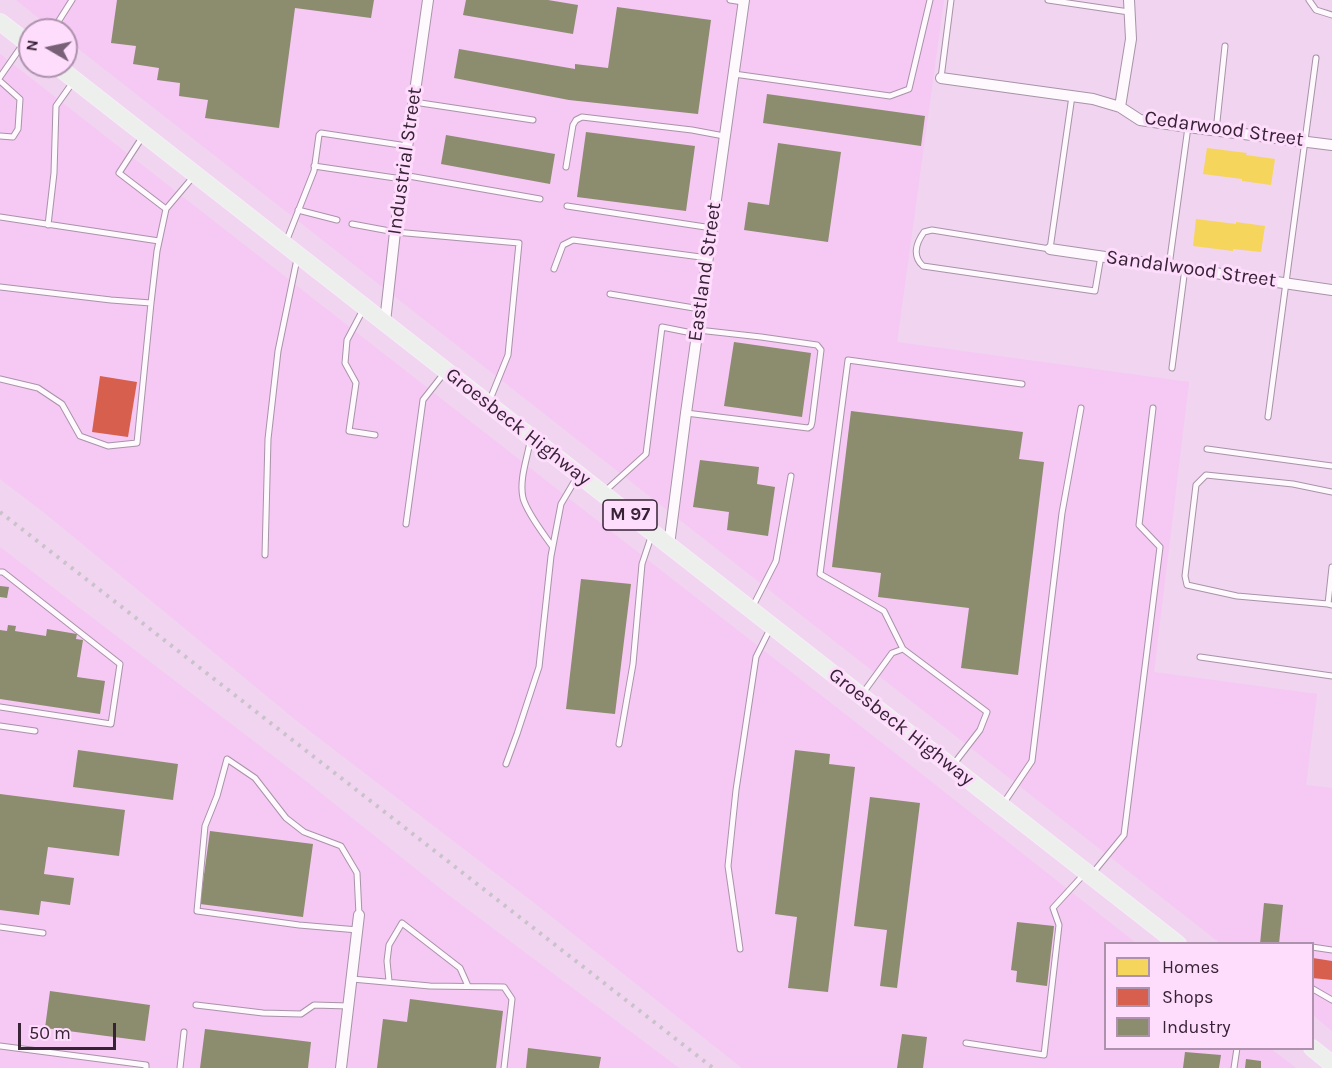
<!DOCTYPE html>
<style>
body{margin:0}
#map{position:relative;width:1332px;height:1068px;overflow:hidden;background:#f0d4f0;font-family:Karla,sans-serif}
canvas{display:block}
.legend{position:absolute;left:1104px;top:942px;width:210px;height:108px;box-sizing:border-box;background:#feddfc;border:2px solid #ae92ad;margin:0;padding:8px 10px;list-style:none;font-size:18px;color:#372236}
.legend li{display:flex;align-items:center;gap:12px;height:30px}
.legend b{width:30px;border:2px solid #ae92ad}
.north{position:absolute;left:18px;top:18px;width:60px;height:60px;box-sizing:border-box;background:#feddfc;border:2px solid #ae92ad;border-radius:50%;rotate:279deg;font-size:16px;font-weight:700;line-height:24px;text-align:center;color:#372236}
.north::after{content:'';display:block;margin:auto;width:21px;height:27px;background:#786077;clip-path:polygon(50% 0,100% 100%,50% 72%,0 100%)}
.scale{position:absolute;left:18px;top:1023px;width:98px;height:27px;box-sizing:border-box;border:3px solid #372236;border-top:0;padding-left:8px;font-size:18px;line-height:21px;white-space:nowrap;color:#372236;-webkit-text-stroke:4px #feddfc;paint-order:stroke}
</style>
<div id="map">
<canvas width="1332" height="1068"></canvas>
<ul class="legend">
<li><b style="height:16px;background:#f6d55c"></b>Homes</li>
<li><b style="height:16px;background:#d6604d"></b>Shops</li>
<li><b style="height:16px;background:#8c8c6e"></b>Industry</li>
</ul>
<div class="north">N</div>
<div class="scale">50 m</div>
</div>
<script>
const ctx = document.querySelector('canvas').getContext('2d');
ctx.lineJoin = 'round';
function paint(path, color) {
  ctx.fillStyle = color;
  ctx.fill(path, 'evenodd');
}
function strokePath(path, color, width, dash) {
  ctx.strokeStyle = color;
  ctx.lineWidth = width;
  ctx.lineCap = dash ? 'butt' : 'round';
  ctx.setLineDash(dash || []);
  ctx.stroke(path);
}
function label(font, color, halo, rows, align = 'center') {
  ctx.font = font + ' Karla,sans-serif';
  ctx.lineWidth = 6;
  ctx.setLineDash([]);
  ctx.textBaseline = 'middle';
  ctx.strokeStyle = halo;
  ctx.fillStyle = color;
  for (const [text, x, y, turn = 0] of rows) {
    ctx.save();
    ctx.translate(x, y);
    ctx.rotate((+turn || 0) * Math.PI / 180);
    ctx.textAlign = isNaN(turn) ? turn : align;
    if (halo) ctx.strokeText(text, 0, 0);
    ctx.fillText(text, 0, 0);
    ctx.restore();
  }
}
paint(new Path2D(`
 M16,0H944L897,342L1189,382L1154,672L1317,694L1306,785L1332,788V1031L1313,1015L1312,944L1220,943L66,39V30H54Z
 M0,54L891,750L1136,943L1106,944V1048L1271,1049L1296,1068H742L532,901L302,725L46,514L0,479Z
 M0,547L307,782L447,894L679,1068H0Z`), '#f6c8f4');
paint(new Path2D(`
 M1207,148L1247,153L1246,155L1275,159L1271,185L1242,181V179L1203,174Z
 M1196,219L1236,224V222L1265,226L1261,252L1233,249V251L1193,246Z`), '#f6d55c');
paint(new Path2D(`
 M100,376L137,382L128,437L92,432Z
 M1313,958L1332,961V980L1312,978Z`), '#d6604d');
paint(new Path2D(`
 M117,0H374L371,18L295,8L279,128L205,118L208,100L179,96L180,83L157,80L159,68L133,64L136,46L111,43Z
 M466,0H548L578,5L573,34L463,15Z
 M617,7L711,20L698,114L569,100L454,78L459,49L575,69V64L608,68Z
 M767,94L925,116L921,146L763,123Z
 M586,132L695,146L686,211L577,197Z
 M446,135L555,154L550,184L441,164Z
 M778,143L841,152L828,242L744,230L748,202L769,205Z
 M734,342L811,353L802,417L724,406Z
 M851,411L1023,432L1019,459L1044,462L1018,675L961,668L969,608L878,597L881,573L832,567Z
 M700,460L759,467L757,484L775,487L768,536L727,530L729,512L693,507Z
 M581,579L631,584L615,714L566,709Z
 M0,586L9,587L7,598L0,597Z
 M8,625L16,626L15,631L46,636L47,629L77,634L76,639L83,640L77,677L105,681L100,714L0,699V630L7,631Z
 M78,750L178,764L173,800L73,787Z
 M795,750L830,754L829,764L855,767L828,992L788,988L797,917L775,914Z
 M0,794L125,810L119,856L48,847L44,874L74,878L70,905L41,901L39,915L0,910Z
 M870,797L920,803L897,988L880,986L887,930L854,926Z
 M210,831L313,844L303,917L200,904Z
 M1264,903L1283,905L1279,944H1260Z
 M1017,922L1054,926L1047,986L1016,982L1017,971L1011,970Z
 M50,991L150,1005L145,1041L45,1028Z
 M410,999L503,1011L496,1068H377L383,1019L407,1022Z
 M205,1029L311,1042L308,1068H200Z
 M902,1034L927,1037L923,1068H897Z
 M528,1048L601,1057L599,1068H526Z
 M1185,1052L1221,1055L1219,1068H1183Z
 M1246,1059L1261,1061V1068H1245Z`), '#8c8c6e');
const lane = new Path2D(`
 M730,0L743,2
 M1048,0L1129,12
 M1309,0L1316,10L1332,15
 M53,30L72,0
 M734,74L890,96L909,89L930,0
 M0,77L23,44
 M941,78L951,0
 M0,81L20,99L18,129L13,137L0,136
 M1072,96L1050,249L932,230L924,232C916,243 912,256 923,266L1095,291L1101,256
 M414,102L533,120
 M1216,131L1225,46
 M143,136L119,173L166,209
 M314,166L402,179
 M566,167L573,125L576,120L582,117L692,130L724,136
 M403,175L540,199
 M567,206L712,228
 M298,210L337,220
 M0,217L159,241
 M352,224L395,232L519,243L508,355L489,402
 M48,225L54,173L56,106L73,82
 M286,242L314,171L319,135L321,133L407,146
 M1169,266L1188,127
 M554,269L563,245L573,240L708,258
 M0,287L111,300L151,303L157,251L166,209L193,177
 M610,294L700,309
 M364,308L347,340L345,363L356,383L349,431L375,435
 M1172,368L1185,268
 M0,379L38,388L62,404L80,436L108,446L137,443L151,303
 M686,413L808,428L811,426L812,422L821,350L817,345L761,337L698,330
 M1268,417L1316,58
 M530,442C527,459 519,480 523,498C527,513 543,533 552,546
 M1207,449L1332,466
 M604,492L646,454L662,327L697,334
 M406,524L423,400L445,372
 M265,555L268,439L278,351L297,259
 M1332,567L1328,604L1332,605
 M0,572H3L120,664L111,724L0,707
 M1328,604L1237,596L1187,585L1185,576L1196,485L1206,475L1293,484L1332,492
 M752,608L776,561L791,476
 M903,649L884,611L820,574L848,360L1022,384
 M1200,657L1332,676
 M863,693L892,653L903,649L987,712L980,730L953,765
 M0,726L35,731
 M619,744L633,664L642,564L652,534
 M506,764L517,734L539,667L551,556L561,504L577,477
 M1003,804L1032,761L1062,513L1081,408
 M1092,874L1124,835L1160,547L1139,525L1153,408
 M0,927L43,933
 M358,930L299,925L197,911L205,826L217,796L227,759L255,778L286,818L304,832L341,846L357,873L359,915
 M1312,947L1332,950
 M740,949L728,866L736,790L756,657L771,627
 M352,979L430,986L504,987L512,999L504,1068
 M389,981L387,961L389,945L402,923L460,968L468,986
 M1312,991L1313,989L1332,1000
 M196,1005L263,1013L301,1014L314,1005L349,1006
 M966,1043L1044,1055L1059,925L1053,908L1085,873
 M0,1046L146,1065V1068
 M180,1068L184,1032
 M1234,1068L1237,1048`);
const street = new Path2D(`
 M941,78L1093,99L1120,107L1140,120L1188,127L1332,145
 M1120,107L1131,39L1129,0
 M1050,249L1332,290
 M385,322L395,232L428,0
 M669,545L686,413L744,0
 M341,1068L359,915`);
const primary = new Path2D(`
 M0,22L30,45
 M57,66L1178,944
 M1312,1048L1332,1064`);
strokePath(lane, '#a893a8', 7);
strokePath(street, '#a893a8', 12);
strokePath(primary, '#f8ecf8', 18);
strokePath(lane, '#fdf9fd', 5);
strokePath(street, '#fdf9fd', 10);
strokePath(primary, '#edefed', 16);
strokePath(new Path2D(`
 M0,512L713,1068`), '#cac2ca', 4, [3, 6]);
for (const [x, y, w] of [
 [630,515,54]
]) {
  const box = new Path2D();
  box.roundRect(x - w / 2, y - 15, w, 30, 4.5);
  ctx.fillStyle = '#feddfc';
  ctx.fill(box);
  strokePath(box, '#372236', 1.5);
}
label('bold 18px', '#372236', null, [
 ["M 97",630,515]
]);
label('20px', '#372236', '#feddfc', [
 ["Cedarwood Street",1224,129,8],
 ["Industrial Street",405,161,-82],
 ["Sandalwood Street",1191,269,8],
 ["Eastland Street",705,272,-82],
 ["Groesbeck Highway",518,427,38],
 ["Groesbeck Highway",901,727,38]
]);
</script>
